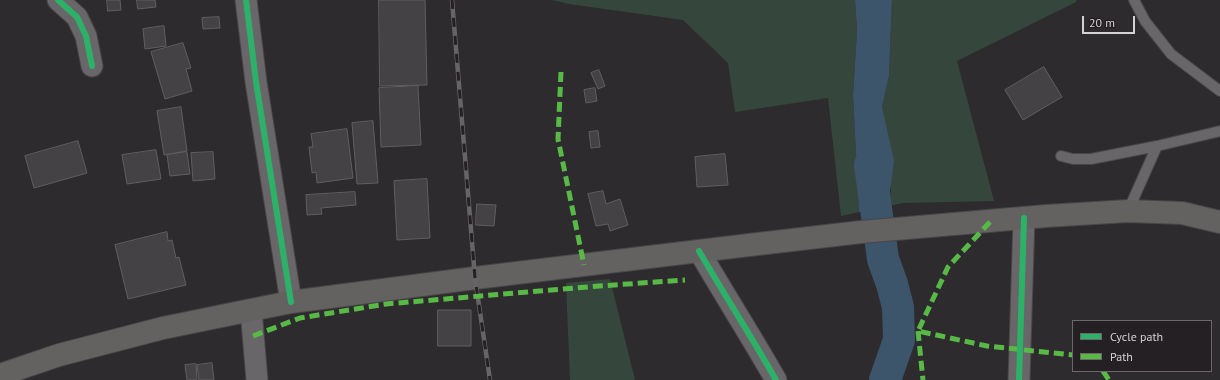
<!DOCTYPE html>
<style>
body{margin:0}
#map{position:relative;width:1220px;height:380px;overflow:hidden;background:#2d2b2d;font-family:"PT Sans",sans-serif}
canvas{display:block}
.legend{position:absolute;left:1072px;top:320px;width:140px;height:52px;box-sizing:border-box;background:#252024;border:1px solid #6b676b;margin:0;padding:5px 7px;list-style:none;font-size:12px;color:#d5d2d5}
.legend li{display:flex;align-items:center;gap:8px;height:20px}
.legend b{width:20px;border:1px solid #6b676b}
.scale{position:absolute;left:1082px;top:16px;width:53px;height:18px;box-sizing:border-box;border:2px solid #d5d2d5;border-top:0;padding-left:5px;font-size:12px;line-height:14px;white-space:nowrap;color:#d5d2d5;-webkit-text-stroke:3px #252024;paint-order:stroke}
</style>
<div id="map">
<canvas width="1220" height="380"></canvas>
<ul class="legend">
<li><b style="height:5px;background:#2db169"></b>Cycle path</li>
<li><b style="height:5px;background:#58b947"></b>Path</li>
</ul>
<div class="scale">20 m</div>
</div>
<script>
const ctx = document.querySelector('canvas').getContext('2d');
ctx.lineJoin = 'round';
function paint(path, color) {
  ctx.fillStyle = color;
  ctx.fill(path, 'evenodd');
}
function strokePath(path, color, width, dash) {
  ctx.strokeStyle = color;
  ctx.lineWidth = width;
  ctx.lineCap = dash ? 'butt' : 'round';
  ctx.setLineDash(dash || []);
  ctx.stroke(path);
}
paint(new Path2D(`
 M552,0H855L857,30L853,95L859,212L841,216L828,98L735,112L728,63L683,20L569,4Z
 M892,0H1077L1076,2L957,61L994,201L903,203L888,206L891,190L882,107L889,76Z
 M610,279L635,380H570L566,283Z`), '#35473d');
paint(new Path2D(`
 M855,0H892L889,76L882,107L894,161L888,206L859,212L853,95L857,30Z`), '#3c556a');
strokePath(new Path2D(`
 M870,165L883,259L892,284L898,307L899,340L885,380`), '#3c556a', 32);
const building = new Path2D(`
 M107,0H120L121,10L108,11Z
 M137,0H155L156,7L138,9Z
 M379,0H425L427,85L380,86Z
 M219,17L220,28L203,29L202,18Z
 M164,26L166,46L145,49L143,29Z
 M183,43L191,68L186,69L192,91L165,99L151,52Z
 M1044,67L1062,97L1023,120L1005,90Z
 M599,70L605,86L598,89L591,73Z
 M418,86L421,145L381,147L379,88Z
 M595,88L597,101L586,103L584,90Z
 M181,107L187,151L164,155L157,111Z
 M373,121L378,183L357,184L352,123Z
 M347,129L353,178L317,183L316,172L312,173L309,147H313L311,134Z
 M598,131L600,147L591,148L589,132Z
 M78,141L87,173L34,188L25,156Z
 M156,150L161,179L127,184L122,155Z
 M187,152L190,174L170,176L167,155Z
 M213,152L215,179L193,181L191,153Z
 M725,154L728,185L697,187L695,157Z
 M427,179L430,238L397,240L394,181Z
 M603,191L606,204L620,199L628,225L610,231L608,224L596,226L588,194Z
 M355,192L356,205L321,208L322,214L307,215L306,195Z
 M477,204L496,205L494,226L476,225Z
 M167,232L168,241L172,240L176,258L179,257L186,285L128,299L115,245Z
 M438,310H471V346H438Z
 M212,363L214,380H199L197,365Z
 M196,364L197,380H187L185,365Z`);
paint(building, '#444244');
strokePath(building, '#605e60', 1);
const lane = new Path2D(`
 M1134,0L1145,21L1171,54L1220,91
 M1061,156L1073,159H1091L1157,146
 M1128,211L1157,146L1220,131`);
const street = new Path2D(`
 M58,0L77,17L86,36L92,66
 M246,0L256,82L291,302
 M699,251C724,294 751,336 776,380
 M251,310L257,380
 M1019,380L1024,218`);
const secondary = new Path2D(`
 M0,375L59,355L163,328L251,310L291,302L475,278L749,245L861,232L1046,216L1128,211L1182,213L1220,222`);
strokePath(lane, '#484648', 12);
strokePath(street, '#484648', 23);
strokePath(secondary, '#484648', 24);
strokePath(lane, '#686668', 10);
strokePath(street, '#686668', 21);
strokePath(secondary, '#646161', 22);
const rail = new Path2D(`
 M452,0L475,278L490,380`);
strokePath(rail, '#666466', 4.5);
strokePath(rail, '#252024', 3, [9]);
strokePath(new Path2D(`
 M561,72L558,139L584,265
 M990,222L948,267L918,331L987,346L1073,355
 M918,331L923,380
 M253,336L300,318L386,304L599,286L685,280
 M1103,371L1109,380`), '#58b947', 5, [10, 5]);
strokePath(new Path2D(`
 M58,0L77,17L86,36L92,66
 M246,0L256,82L291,302
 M699,251C724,294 751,336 776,380
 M1019,380L1024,218`), '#2db169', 6);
</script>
